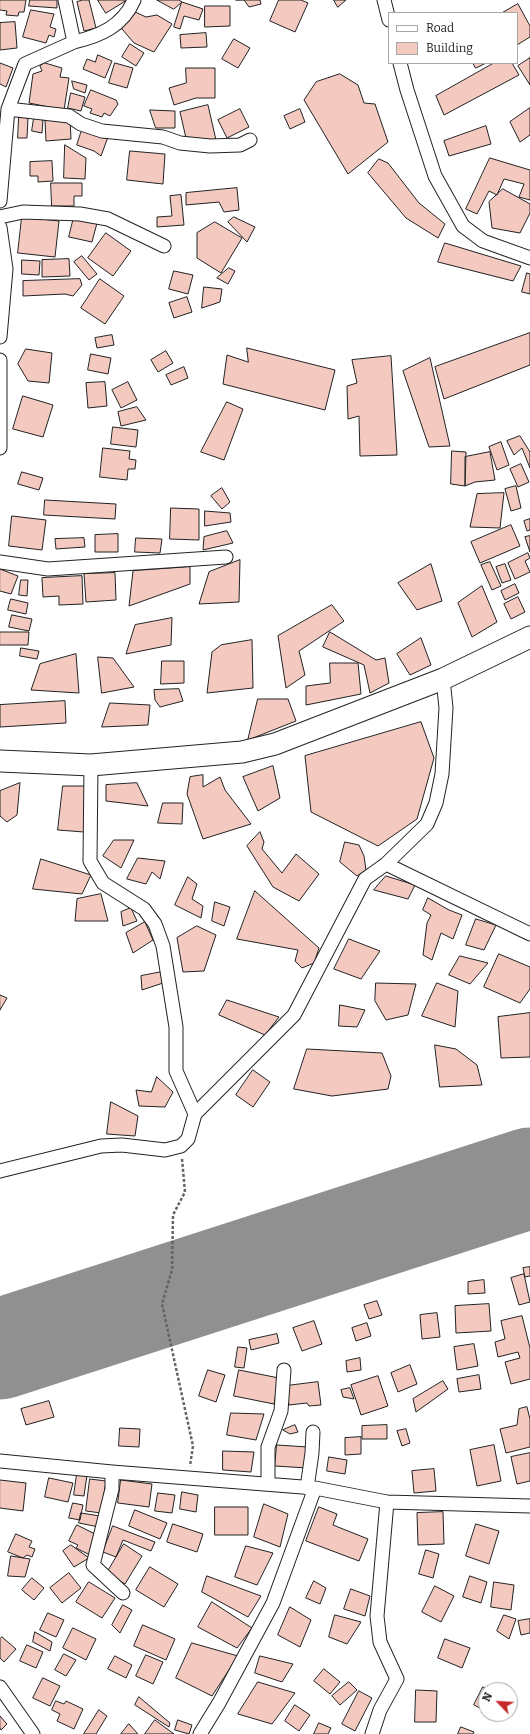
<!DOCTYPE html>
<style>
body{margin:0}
#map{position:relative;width:530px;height:1734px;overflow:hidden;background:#fff;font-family:Bitter,serif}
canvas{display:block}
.legend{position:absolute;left:388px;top:12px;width:130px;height:52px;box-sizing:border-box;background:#fff;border:1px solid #a7a7a7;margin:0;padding:5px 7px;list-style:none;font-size:12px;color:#222}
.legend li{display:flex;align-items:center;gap:8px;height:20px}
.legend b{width:20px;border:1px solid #a7a7a7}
.north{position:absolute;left:478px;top:1682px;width:40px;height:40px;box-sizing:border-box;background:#fff;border:1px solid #a7a7a7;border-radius:50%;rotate:295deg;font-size:11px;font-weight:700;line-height:16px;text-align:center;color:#222}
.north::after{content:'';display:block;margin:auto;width:14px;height:18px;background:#c62828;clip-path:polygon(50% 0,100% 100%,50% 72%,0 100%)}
</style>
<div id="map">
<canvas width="530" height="1734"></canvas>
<ul class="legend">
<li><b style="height:5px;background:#fff"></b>Road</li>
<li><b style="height:11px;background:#f3c9c0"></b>Building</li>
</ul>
<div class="north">N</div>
</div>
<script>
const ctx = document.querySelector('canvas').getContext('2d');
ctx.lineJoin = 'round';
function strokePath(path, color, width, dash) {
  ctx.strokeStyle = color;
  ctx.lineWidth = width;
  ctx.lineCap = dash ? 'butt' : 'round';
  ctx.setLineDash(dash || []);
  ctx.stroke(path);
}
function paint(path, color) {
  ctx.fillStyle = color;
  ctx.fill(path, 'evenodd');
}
strokePath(new Path2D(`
 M0,1349L530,1178`), '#909090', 101);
const building = new Path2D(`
 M0,0H26L24,12H19L18,16L6,15L7,11L0,10Z
 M30,0H57V8L29,6Z
 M83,0H89L96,28L84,31L77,2Z
 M98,0H127L106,13Z
 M157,0H179L182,2L174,9Z
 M236,0H260L261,4L249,7L244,0Z
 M279,0H301L308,3L295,32L270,21Z
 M334,0H346L338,7Z
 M182,2L203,9L199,20L184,16L180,29L174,27Z
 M518,4L530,26V37L517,45V13H502Z
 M205,6H230V26L205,27Z
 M31,10L54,14L50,27L56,29L54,37L49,35L46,43L23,37Z
 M133,11L146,17L157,15L172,24L154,52L134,43L122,29Z
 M15,22L17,48L0,50V23Z
 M206,33L207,47L181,48L180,35Z
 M234,39L250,48L238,68L222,59Z
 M130,44L144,53L136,66L122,57Z
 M98,55L112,61L105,78L83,69L87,59L95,62Z
 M530,58V85L518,66Z
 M0,63L13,68L6,87L0,84Z
 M45,63L62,68L60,77L69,78L64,110L29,103L33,74L42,71L40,66Z
 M115,63L133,68L127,88L109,83Z
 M473,63H486L476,68Z
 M494,63H512L519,75L444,115L436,96Z
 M186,68H215V98H196L174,105L169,88L186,83Z
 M340,74L358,85L364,103L375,104L388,142L348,174L304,100L316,82Z
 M72,81L87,85L85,93L74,89Z
 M91,90L116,100L118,104L110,116L104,113L102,117L90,113L92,109L84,106Z
 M71,93L85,97L81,111L68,108Z
 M208,105L216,140L186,138L180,112Z
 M530,108V135L520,142L510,122Z
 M240,109L249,127L227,138L218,120Z
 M300,109L305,122L290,129L284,116Z
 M150,110L175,111V128H156Z
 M19,117L28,118L27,138H18Z
 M34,118L43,119L42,133L32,131Z
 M70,118L71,139L46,141L45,120Z
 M486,126L491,144L449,156L444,141Z
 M83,127L108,137L101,156L94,151L77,145Z
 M65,145L86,158L85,179L64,178Z
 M130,151L165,154L163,184L127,180Z
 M490,158L530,170V200L519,197L524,184L504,179L497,195L489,191L477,214L466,209Z
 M379,159L388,163L419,203L445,224L438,238L406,218L368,173Z
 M52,161L53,181L38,182V176H30V162Z
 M51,183H82V196H74V206H52Z
 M237,188L239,210L224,212L219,202L186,205V193Z
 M503,189L530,204V213L520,233L492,228L489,202Z
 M181,195L184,225L157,227V217L172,216L170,196Z
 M22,217L59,221L55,257L18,253Z
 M74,217L97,223L92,242L69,237Z
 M234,217L255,227L247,242L228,222Z
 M215,222L242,238L221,273L197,258V233Z
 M106,233L131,251L113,276L88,258Z
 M445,243L521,266L513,281L438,262Z
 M82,256L97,274L89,280L74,262Z
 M69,259L70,276L42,277V260Z
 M22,260L40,261L39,275L22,274Z
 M229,268L235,271L228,284L217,278Z
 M174,271L193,275L188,294L169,289Z
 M527,273L530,274V294L522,292Z
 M80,279L82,285L73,296L65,294L23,296V281Z
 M100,279L124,296L105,324L81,308Z
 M204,287L222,289L220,302L202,308Z
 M187,297L192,312L174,318L169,303Z
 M530,333V365L444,399L435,367Z
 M112,335L114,345L97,348L95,338Z
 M247,348L335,370L325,410L223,384L227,355L248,362Z
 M26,349L52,353L49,383L28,381L18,364Z
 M166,351L173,363L158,372L151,360Z
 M91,354L111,358L108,374L88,370Z
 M391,356L397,455L360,456L359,416L348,419L347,386L357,383L352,360Z
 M430,358L450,446L429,447L403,371Z
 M184,367L188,378L171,385L166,375Z
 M105,382L107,406L88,408L86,383Z
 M128,382L137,400L121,408L112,390Z
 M23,396L53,405L43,437L13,429Z
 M227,402L243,409L224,460L201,452Z
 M137,407L146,420L121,426L118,412Z
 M113,427L138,430L136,447L111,444Z
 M520,436L530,452V468L522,448L514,455L507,441Z
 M501,442L509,465L497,470L489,447Z
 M103,448L130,451L129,459L136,460L135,469H128L127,480L100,477Z
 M452,451L466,452L465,486L451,484Z
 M490,452L495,480L475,482L465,486V457Z
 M521,464L529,482L518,487L510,469Z
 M22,472L43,478L39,490L18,484Z
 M516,486L521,508L511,511L505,489Z
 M222,488L230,502L222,509L211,496Z
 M504,493L500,528L470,527L477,494Z
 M45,500L116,504L115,519L44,515Z
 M171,508L199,509V540L170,539Z
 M205,511L230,513L231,522L205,526Z
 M12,516L46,520L42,550L9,546Z
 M530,519V530L527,531L524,521Z
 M511,525L520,546L480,563L471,542Z
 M227,531L233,543L203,550L204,537Z
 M118,534V552H95V535Z
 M530,536V552L525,537Z
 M84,538L85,547L56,549L55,539Z
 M136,538L162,539L160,553L135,552Z
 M528,553L530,558L525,561L530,572L515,579L508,563Z
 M240,560L239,602L199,604L209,572Z
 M490,562L501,586L492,590L481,565Z
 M431,564L442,601L417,610L398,583Z
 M505,564L511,580L502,583L496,567Z
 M190,567V584L129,606L133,571Z
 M0,569L18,576L11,594L0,591Z
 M115,573L116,600L86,602L84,574Z
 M82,576L83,604L59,605V596L43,597L42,578Z
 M21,580H28L27,596L19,595Z
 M515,584L519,593L505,600L501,591Z
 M482,586L497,622L472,637L458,603Z
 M518,597L525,612L511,619L504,604Z
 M11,599L28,603L26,614L8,610Z
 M332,605L344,621L299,651L305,675L286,688L278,636Z
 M12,615L32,619L29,631L9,627Z
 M172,618L171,645L126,654L135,625Z
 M0,632H29L28,645H0Z
 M330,632L376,660L385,658L389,683L370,693L364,665L323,647Z
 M421,638L431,665L410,675L397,654Z
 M252,640L253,688L207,693L212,652L221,645Z
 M21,648L39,651L37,659L20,656Z
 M76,654L79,693L31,690L40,664Z
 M98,657L113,658L134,687L102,693Z
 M162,661H184V683L161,684Z
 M330,663H358L361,694L306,705V686L330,683Z
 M179,689L183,701L160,707L155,700L154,690Z
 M258,699H288L296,721L248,740Z
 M65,701L66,723L0,727V705Z
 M110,703L150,705L148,725L102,727Z
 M421,722L434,758L417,819L378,846L311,812L305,756Z
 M273,766L280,798L258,811L243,777Z
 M203,775V787L220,777L225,790L251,824L203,839L187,794L190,777Z
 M20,783L17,815L7,822L0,816V791Z
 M137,783L148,806L106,801V785Z
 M63,786H87L84,832L58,830Z
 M163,803H183L182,824L158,823Z
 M260,832L264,842L262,849L282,873L296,854L319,874L299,901L273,887L247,846Z
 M114,840H134L121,868L103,856Z
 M345,842L359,845L364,856L366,870L357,876L340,862Z
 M138,858L165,861L160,879L152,872L146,884L127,879Z
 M41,859L91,875L82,894L33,889Z
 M386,876L415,885L408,899L374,890Z
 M188,877L197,884L192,899L203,906L201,918L175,905Z
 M255,891L319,948L314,963L302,968L295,961L298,950L237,939Z
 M101,894L108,921H75L77,899Z
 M428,898L449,910L462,915L453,939L441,933L432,960L423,955L427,923L431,915L423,910Z
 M215,902L230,907L224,926L212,921Z
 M131,908L137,921L123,926L121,912Z
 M476,919L496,925L484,950L466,945Z
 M145,922L153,940L133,953L126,933Z
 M197,926L216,935L204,971L183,972L177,938Z
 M349,939L380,951L361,979L334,969Z
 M499,954L530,967V989L520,1003L484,987Z
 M460,956L488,963L470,984L449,975Z
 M162,972L163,983L142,990L141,976Z
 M376,983L416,984L408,1015L386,1020L375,1001Z
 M437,983L458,991L455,1027L422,1016Z
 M0,995L7,998L0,1010Z
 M227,1000L279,1017L265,1035L219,1015Z
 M340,1005L365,1010L357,1027L339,1026Z
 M530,1013V1057L501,1058L498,1017Z
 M435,1045L456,1049L477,1065L482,1085L440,1087Z
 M307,1049L382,1053L391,1076L388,1089L332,1096L294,1089Z
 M253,1070L270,1082L253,1107L236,1095Z
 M157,1077L173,1092L165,1107L139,1106L136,1090L151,1092Z
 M111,1102L138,1116L135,1136L107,1134Z
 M530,1267V1276L525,1277L523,1268Z
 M524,1274L530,1302L519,1305L511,1278Z
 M484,1280L485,1293L468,1294V1282Z
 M377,1301L382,1315L369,1319L364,1305Z
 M489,1304L491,1331L456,1333L455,1306Z
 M437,1313L440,1337L422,1339L420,1315Z
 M522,1316L530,1348V1379L511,1384L505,1362L520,1358L518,1352L498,1357L495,1342L505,1339L501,1321Z
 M314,1321L322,1344L302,1351L293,1328Z
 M367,1323L371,1336L356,1341L352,1328Z
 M277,1334L279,1343L251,1350L249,1340Z
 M474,1344L478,1366L457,1370L454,1347Z
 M238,1347L247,1348L244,1368L235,1367Z
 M360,1358L361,1370L347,1372L346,1361Z
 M410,1365L417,1384L398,1392L391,1373Z
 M208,1370L225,1375L216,1402L199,1396Z
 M239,1370L279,1378L274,1404L234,1396Z
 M479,1375L481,1389L459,1392L457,1379Z
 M378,1376L388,1406L361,1415L351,1385Z
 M443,1381L448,1389L416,1412L413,1399Z
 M318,1382L321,1405L309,1406L307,1403L289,1405L286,1386Z
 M350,1388L354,1399L343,1397L341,1390Z
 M49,1401L54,1417L26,1425L21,1409Z
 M527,1407L530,1419V1447L506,1453L500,1429L517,1425L519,1409Z
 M231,1413L264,1414L256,1440L227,1435Z
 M295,1425L298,1432L290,1434L283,1430Z
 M387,1425V1439H362V1426Z
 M120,1428L140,1429L139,1447L119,1446Z
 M406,1429L410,1443L402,1446L397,1431Z
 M361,1437V1454L345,1455V1438Z
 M277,1445L308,1447L307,1468L275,1466Z
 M494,1445L501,1481L477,1486L470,1450Z
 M223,1451L254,1452L251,1472L223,1470Z
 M530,1453V1481L517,1484L511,1457Z
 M329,1457L347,1460L345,1474L327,1471Z
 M434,1469L436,1491L414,1493L412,1471Z
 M77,1474L87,1475L84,1496L74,1495Z
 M49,1478L73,1483L68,1502L45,1497Z
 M90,1479L106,1481L101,1513L86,1511Z
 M0,1480L26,1483L23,1511L0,1508Z
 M121,1480L152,1484L149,1507L118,1503Z
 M182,1492L198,1495L196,1512L180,1509Z
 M158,1493L175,1495L172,1513L155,1511Z
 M73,1503L83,1505L80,1520L69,1518Z
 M264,1504L288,1514L280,1547L254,1537Z
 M215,1507H248V1535H215Z
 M319,1507L337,1514L333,1525L368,1539L359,1561L306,1541Z
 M135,1510L167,1523L160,1539L129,1526Z
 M443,1512L444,1544L418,1545L417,1513Z
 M81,1513L100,1516L99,1527L79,1523Z
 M173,1524L203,1534L197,1552L167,1542Z
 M476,1524L499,1531L489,1564L466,1556Z
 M77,1525L99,1536L90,1555L76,1548L78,1545L69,1541Z
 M113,1526L155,1542L151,1551L123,1540L116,1557L103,1552Z
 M16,1534L32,1541L29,1547L35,1549L32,1557L27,1555L23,1558L8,1552Z
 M124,1544L142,1556L125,1584L107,1573Z
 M71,1545L89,1558L74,1567L63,1551Z
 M246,1546L273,1553L257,1585L235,1577Z
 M426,1550L439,1554L433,1578L419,1574Z
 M11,1556L30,1559L25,1577L8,1576Z
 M150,1567L178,1584L164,1607L136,1590Z
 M69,1573L81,1588L62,1603L50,1588Z
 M207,1576L261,1596L248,1617L202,1592Z
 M470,1576L487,1582L481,1603L463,1597Z
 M32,1578L44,1588L34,1600L22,1590Z
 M314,1581L326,1588L320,1604L306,1598Z
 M89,1582L115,1598L102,1618L76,1602Z
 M494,1582L514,1585L511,1610L491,1607Z
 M435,1586L454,1596L441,1622L422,1612Z
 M351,1589L370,1596L365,1616L344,1609Z
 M212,1602L252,1628L237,1648L198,1627Z
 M123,1605L132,1610L120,1633L112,1625Z
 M290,1607L311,1620L300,1647L278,1635Z
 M48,1613L64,1620L56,1637L40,1630Z
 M335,1615L361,1622L347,1644L329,1637Z
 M504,1615L516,1619L509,1639L497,1631Z
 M530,1619V1633L521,1635L518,1621Z
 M143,1625L175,1639L166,1660L134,1646Z
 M73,1628L96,1639L86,1660L63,1648Z
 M35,1632L52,1642L50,1651L33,1642Z
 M2,1637L16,1649L4,1662L0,1658V1639Z
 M445,1639L470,1648L462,1668L438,1658Z
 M192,1643L238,1656L212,1696L176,1678Z
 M27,1645L43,1652L36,1668L20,1661Z
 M64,1654L76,1660L66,1676L55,1670Z
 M146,1655L163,1662L153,1684L136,1676Z
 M115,1656L132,1665L126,1678L108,1669Z
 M260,1656L293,1664L282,1682L255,1673Z
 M324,1669L340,1682L330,1694L314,1681Z
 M43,1678L60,1686L50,1706L33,1698Z
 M258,1682L295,1693L272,1724L238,1714Z
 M349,1682L357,1690L340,1705L332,1696Z
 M483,1687L489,1690H486V1711L474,1705Z
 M416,1690L437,1691L436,1722H415Z
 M359,1691L372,1698L355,1731L342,1724Z
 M139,1697L170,1723L169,1727L135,1705Z
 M56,1701L64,1704L66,1701L83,1709L74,1729L57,1721L60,1714L52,1710Z
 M295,1705L310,1715L299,1731L285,1721Z
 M99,1710L107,1716L96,1734H84Z
 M0,1716L7,1724L1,1730L0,1728Z
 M155,1720L174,1734H145Z
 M178,1720L192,1725L189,1734L175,1730Z
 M319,1723L331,1728L328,1734H314Z
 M129,1724L138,1734H121Z
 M461,1727L474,1732L473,1734H458Z`);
paint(building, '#f3c9c0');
strokePath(building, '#222', 1);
const minor = new Path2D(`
 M384,0L389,20
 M74,42C100,36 123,26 134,0
 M400,63L407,90L435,176L463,226L483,241L530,258
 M8,109L69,116L81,124L102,131L163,137L180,143L210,146L240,145L250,140
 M0,201L8,109L25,64L74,42L65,0
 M0,217L23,212L80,214L108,219L164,246
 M0,227L6,269L0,337
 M0,360V448
 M0,562L48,569L226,557
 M91,765L90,861L103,883L144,909L155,924L163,946L176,1027V1071L195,1114
 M386,864L530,934
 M0,1171L101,1146L122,1145L165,1150L181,1146L188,1139L195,1114L294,1015L365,879L386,864L427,824L436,803L442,774L446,708L443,679
 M0,1461L112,1472L315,1488L387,1502L530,1506
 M112,1472V1489L93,1565L123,1593
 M268,1484V1447L281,1411L284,1370
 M307,1488L312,1453L313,1432
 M0,1687L33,1734
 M200,1734L219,1703L273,1603L315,1488
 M372,1734L380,1710L397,1679L380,1642L377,1616L387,1502`);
const primary = new Path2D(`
 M0,761L91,765L242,752L275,744L443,679L530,637`);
strokePath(minor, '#222', 15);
strokePath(primary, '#222', 23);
strokePath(new Path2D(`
 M182,1159L185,1192L173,1215L172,1270L162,1304L193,1446L190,1466`), '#646464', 2.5, [3, 2]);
strokePath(minor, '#fff', 13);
strokePath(primary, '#fff', 21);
</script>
